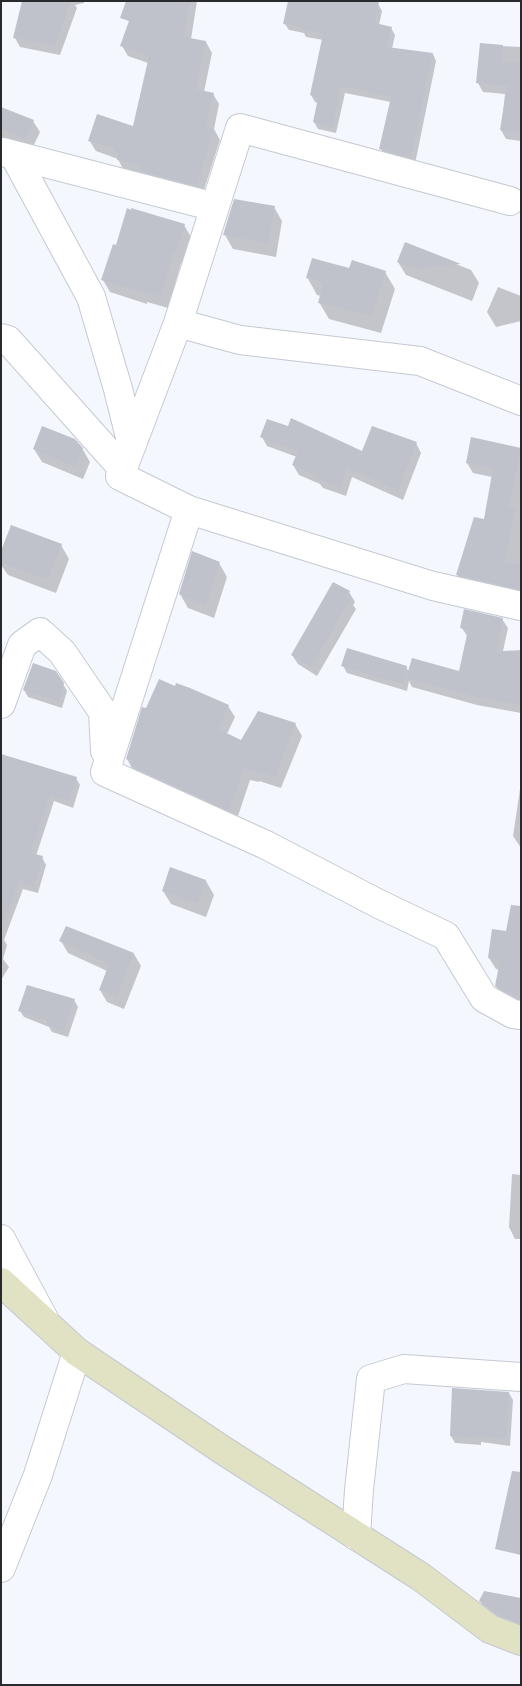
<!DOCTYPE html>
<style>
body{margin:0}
#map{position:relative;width:522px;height:1686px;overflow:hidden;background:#f4f7fe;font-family:Signika,sans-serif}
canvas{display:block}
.frame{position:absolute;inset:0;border:2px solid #292a2e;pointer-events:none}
</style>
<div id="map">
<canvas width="522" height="1686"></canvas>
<div class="frame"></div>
</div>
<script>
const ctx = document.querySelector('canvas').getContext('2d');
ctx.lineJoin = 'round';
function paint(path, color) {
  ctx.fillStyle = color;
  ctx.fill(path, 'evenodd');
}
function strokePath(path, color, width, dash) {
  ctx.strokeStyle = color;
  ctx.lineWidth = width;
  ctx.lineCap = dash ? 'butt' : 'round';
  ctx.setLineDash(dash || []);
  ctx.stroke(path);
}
paint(new Path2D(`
 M24,1H84V3L75,5L77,8L60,55L20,47L15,38Z
 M151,1H197L191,39L206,42L212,53L204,92L213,94L219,104L214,129L220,140L202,196L124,171L118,159L96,151L89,140L134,127L148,63L128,56L122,46Z
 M378,4L382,11L379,25L391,28L395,35L392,49L433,54L436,61L415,164L385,156L381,149L391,102L345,93L336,133L318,129L314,122L318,103L315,102L311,95L323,40L306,37L304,33L289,30L285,24Z
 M481,45L521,47V141L506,139L501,130L505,94L483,92L478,83Z
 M1,109L33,121L40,132L32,149L1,137Z
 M274,207L282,221L276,257L233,249L225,235Z
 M184,225L191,237L183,264L181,263L168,308L147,302V304L110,292L103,280Z
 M405,244L471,270L479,283L472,301L406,275L398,262Z
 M350,269L385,272L395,289L381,333L329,319L319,302L321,296L317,295L307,277Z
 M498,287L521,296V321L496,327L487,312Z
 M262,437L363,453L416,443L421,453L403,500L352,477L346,496L323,488L320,484L299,475L293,465L297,457L267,446Z
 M472,439L521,450V598L463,585L457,575L485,520L492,477L473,473L467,463Z
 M82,448L90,462L83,479L42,462L34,449Z
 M61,545L69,559L56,593L8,575L1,565V558Z
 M219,563L227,577L214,618L188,608L180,594Z
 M349,592L355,602L353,605L356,609L317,676L298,664L292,655Z
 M502,619L508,628L503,651L521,650V713L477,705L412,687L409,681L407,691L347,673L343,666L406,667L409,672L460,673L468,637L461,627Z
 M63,684L67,691L62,708L28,697L24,690Z
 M228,706L235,717L227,734L242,742L295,724L302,736L281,788L259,781V782L250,780L236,822L133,770L127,759L147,709Z
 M1,756L76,778L80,785L73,808L54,801L36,856L42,857L46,865L38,893L23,889L4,940L7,945L3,959L9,967L1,980Z
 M520,789H521V848L513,836Z
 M206,881L214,895L206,917L171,904L163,891Z
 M521,934V1007L503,998L496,986L500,970L496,969L489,958Z
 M61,941L134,954L141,966L124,1009L107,1002L100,990L107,971L68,953Z
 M74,1000L78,1007L68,1037L52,1032L49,1027L24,1017L20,1011Z
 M512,1174L521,1175V1239H515L509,1227Z
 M453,1389L509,1393L513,1400L510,1446L481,1442V1445L455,1443L451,1436Z
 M521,1599V1629L503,1622L484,1608L480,1601Z`), '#0003');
paint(new Path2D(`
 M22,1H71L55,46L13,38Z
 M126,1H190L184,37L206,41L196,89L214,93L206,127L214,128L197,186L140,171L141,166L117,160L119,153L114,152V149L88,141L97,114L133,126L149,56L120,46L129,21L120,18Z
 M288,1H379L375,23L392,27L387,47L433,53L411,158L379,149L391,97L341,86L333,127L313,122L318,98L310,95L323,34L301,30L302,27L283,24Z
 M480,43L503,45L502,62H521V133L500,130L507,86L476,83Z
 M1,107L34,120L26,139L1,129Z
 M234,199L275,206L268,244L223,235Z
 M127,208L131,210V208L185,224L176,253L174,252L161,297L141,291L140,292L101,280L113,244L116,245Z
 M405,242L461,264L415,269L397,262Z
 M312,258L349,268L352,260L386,271L372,316L318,303L323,283L306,278Z
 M291,418L362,451L372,426L417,442L398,491L347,468L341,488L316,479L317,476L292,465L298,451L260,437L267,419L288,426Z
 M42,426L75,439L83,448L75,467L33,449Z
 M471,437L521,448L509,507L515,508L505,563L521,564V590L456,575L474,517L484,519L493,468L466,463Z
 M11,525L62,544L48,580L1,563V551Z
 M192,551L220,562L206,605L179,594Z
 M333,582L350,591L347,597L351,598L311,667L291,655Z
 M464,609L503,618L497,652L521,651V705L470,696L406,678L412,658L459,671L468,630L460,628Z
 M347,648L407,666L404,685L341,666Z
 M33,663L56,671L64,683L59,702L23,690Z
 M159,679L175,686L176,683L190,688L229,705L218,729L241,740L258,711L296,723L275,778L253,770V772L244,769L229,811L131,766L133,761L126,759L142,707L146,708Z
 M1,754L77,777L69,801L50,795L31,853L43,856L34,887L19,882L4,923L1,922Z
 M170,867L206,880L198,904L162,891Z
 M511,905L521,906V999L495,986L500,960L488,958L492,929L506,931Z
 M66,926L134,953L117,997L99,990L109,964L59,941Z
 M27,985L75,999L64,1031L47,1025V1021L18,1011Z
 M452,1388L509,1392L507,1439L478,1436L477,1438L450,1436Z
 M512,1471L521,1472V1555L495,1549Z
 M484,1591L521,1598V1624L498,1615L479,1601Z`), '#bfc2cb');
const street = new Path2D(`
 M3,152L215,207
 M14,155L91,297L118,389L132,445
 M510,201L240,128L178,323L240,340L420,361L521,401
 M178,323L120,476L189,510
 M1,338L8,340L123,469
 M521,606L433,586L189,510L105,772L266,845L379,904L446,936L484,998L513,1014L521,1015
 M1,704L22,645L40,632L62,652L103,712L105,751
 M1,1239L44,1319
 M356,1536L359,1490L371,1379L404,1369L521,1377
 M1,1568L38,1475L77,1352`);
const secondary = new Path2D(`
 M1,1282L77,1352L221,1449L421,1577L490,1629L521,1641`);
strokePath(street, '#c6c9d2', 30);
strokePath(secondary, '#c6c9d2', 30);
strokePath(street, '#fff', 28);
strokePath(secondary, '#e1e1c4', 28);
</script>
